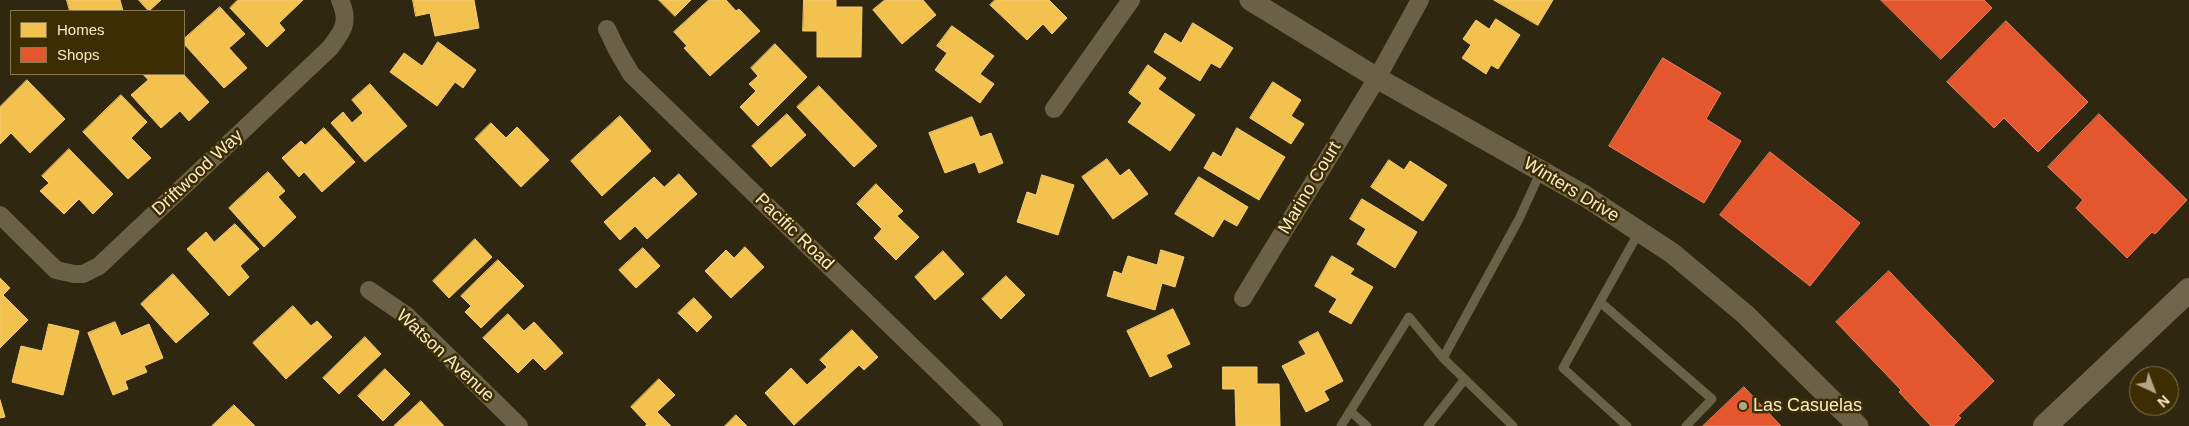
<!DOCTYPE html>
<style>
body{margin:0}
#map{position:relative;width:2189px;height:426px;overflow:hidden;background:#2f2710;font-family:Arial,sans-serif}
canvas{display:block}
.legend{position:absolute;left:10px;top:10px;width:175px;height:65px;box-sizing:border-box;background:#3c2d03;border:1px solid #887951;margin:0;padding:6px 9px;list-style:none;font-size:15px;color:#f9ebc6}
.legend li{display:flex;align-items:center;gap:10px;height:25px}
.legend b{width:25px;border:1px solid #887951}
.north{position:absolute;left:2129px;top:366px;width:50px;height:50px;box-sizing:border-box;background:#3c2d03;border:1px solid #887951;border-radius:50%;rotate:137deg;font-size:14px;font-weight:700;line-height:20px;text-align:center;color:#f9ebc6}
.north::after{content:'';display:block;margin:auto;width:18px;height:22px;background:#b2a686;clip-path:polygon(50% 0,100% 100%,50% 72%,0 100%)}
</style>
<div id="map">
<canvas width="2189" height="426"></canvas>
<ul class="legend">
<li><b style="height:14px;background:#f2c14e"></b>Homes</li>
<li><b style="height:14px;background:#e4572e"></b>Shops</li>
</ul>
<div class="north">N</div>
</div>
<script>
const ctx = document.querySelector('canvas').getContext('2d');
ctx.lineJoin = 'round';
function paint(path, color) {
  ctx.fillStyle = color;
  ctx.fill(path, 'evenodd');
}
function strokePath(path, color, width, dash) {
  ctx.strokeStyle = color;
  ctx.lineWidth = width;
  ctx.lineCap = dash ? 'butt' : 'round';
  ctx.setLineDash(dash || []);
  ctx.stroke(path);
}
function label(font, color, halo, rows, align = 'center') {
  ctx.font = font + ' Arial,sans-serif';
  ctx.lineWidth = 5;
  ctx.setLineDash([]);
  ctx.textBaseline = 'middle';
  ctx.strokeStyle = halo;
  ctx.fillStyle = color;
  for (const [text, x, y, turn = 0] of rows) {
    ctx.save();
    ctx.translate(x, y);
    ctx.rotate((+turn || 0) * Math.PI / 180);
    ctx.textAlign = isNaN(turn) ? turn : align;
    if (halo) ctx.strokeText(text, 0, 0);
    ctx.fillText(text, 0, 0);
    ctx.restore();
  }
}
const homes = new Path2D(`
 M67,0H120L123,11H70Z
 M139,0H161L149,11Z
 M238,0H303L279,23L285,30L267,47L230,8Z
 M413,0H474L479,28L435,36L430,13L416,16Z
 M659,0H691L675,16Z
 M709,0H726L736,11L739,9L760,31L710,76L684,48L687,46L674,32Z
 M804,0H836V7H862L861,57H817V31H803Z
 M885,0H923L936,15L902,44L873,10Z
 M995,0H1049L1067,18L1052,34L1043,24L1027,40L990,5Z
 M1494,0H1553L1538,25Z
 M220,7L245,34L229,48L247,68L224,88L184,44V39Z
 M1496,19L1520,35L1498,69L1491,65L1486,74L1462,58L1471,45L1463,39L1476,20L1489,29Z
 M1193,23L1233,48L1220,68L1211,63L1200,81L1154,52L1165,33L1181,43Z
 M952,26L994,56L980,74L994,84L980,103L935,70L947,53L937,46Z
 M438,42L476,70L463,88L455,82L437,106L390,72L404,53L422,66Z
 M775,44L807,77L758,126L740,107L756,91L749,84L758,76L751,68Z
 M1148,65L1166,78L1158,89L1195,115L1170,151L1128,122L1142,103L1129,93Z
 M143,74H183L209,102L189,121L180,111L161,128L131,95L148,80Z
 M27,80L65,119L30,153L11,133L0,144V107Z
 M1273,82L1301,100L1291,116L1304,124L1291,144L1250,118Z
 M370,84L407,126L365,162L331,123L343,112L352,123L363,113L352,100Z
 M819,86L877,146L854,167L797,107Z
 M121,95L147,122L131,138L151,158L128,179L83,132Z
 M787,114L806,135L771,167L752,146Z
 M620,116L651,151L602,196L571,161Z
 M972,117L980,137L991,133L1003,163L979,173L975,162L945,173L929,133Z
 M491,123L506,138L517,127L549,160L521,187L475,139Z
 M324,128L355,162L322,192L304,172L299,177L282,158L301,141L305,145Z
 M1237,128L1285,157L1259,200L1204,168L1213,152L1221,157Z
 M69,149L113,194L93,214L79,199L64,214L40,191L49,183L42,176Z
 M1107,159L1120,176L1129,169L1148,194L1113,219L1082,177Z
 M1389,160L1404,170L1410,161L1447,185L1423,221L1371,187Z
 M268,172L285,191L278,197L296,217L264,247L229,208Z
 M679,174L697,194L647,239L635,226L620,240L604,222L654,177L664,187Z
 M1042,175L1074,185L1058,235L1017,222L1027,192L1036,195Z
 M1199,177L1248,207L1237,226L1224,219L1213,237L1175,214Z
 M876,184L903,211L897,216L919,237L896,260L874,238L882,229L857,204Z
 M1362,199L1417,232L1395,268L1357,244L1366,229L1350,219Z
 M235,224L259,249L240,266L249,277L229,296L187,249L206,232L214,242Z
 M475,239L492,257L449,298L433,281Z
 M745,247L764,267L731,298L705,271L726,250L734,258Z
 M643,248L660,266L636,288L619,270Z
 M1161,250L1184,257L1175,287L1162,283L1155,310L1107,296L1114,271L1122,274L1128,256L1157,265Z
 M943,251L964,274L935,300L915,277Z
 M1332,256L1354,269L1350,274L1373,287L1351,324L1329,312L1337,299L1315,286Z
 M498,260L524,286L481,328L465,312L471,306L461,296Z
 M173,274L209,314L176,343L141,304Z
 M1006,276L1025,295L1001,319L982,299Z
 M0,278L10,288L3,295L28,320L0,348Z
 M694,298L712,317L697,332L678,313Z
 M293,306L311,326L317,321L332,337L286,379L253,343Z
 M1173,309L1190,344L1166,355L1172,367L1150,377L1127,331Z
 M508,314L524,331L534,322L563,353L545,370L533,358L518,373L483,338Z
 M115,322L121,336L149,324L163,358L144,366L147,372L125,381L128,389L113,395L88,333Z
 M49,324L79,331L63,395L12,382L21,346L42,351Z
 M852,330L878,357L864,370L859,365L794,425L765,393L791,368L807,385L827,367L820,360Z
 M1318,332L1343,381L1324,391L1329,400L1306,412L1282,366L1306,354L1299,342Z
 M365,337L381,354L339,394L323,378Z
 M1223,367H1257V384H1279L1280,426H1236L1235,389H1223Z
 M385,369L410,394L383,421L358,396Z
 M659,379L675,395L657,412L671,426H645L647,424L631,407Z
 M0,400L5,417L0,418Z
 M421,401L444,426H394Z
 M234,405L255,426H212Z
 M736,415L747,426H725Z`);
paint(homes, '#f2c14e');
strokePath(homes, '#f4ce72', 1);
const shops = new Path2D(`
 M1881,0H1984L1992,8L1941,59Z
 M2006,21L2088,102L2038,152L2004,118L1994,128L1947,82Z
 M1663,58L1721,93L1706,119L1741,141L1704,203L1609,146Z
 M2099,114L2187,200L2155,234L2152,232L2127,258L2076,208L2083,200L2048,167Z
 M1770,152L1860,223L1810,286L1720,215Z
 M1889,271L1994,381L1958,416L1961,418L1953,426H1931L1899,392L1901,390L1836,322Z
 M1744,387L1781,426H1703Z`);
paint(shops, '#e4572e');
strokePath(shops, '#ea835c', 1);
strokePath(new Path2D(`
 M1600,302L1712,399L1686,426
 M1350,411L1367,426
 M1341,426L1409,317L1443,358
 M1428,426L1465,379
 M1513,426L1443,358L1519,219L1541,171
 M1627,426L1563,368L1639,232`), '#6a6146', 9);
strokePath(new Path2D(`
 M607,29L616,48L631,74L994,426
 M1054,109L1131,0
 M0,215L56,270L74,274H83L99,266L330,48C343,31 350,22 340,0
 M369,290L407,316L519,426
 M1243,298L1377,78L1420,0`), '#6a6146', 18);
strokePath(new Path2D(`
 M1250,0L1377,78L1585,196L1672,253L1746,315L1858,426`), '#6a6146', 21);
strokePath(new Path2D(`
 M2045,426L2189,290`), '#70654a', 24);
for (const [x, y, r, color] of [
 [1743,406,5,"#b2a686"]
]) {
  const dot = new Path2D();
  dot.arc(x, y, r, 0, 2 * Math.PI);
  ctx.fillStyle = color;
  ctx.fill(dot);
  strokePath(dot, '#3c2d03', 2);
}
label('18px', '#f9ebc6', '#3c2d03', [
 ["Driftwood Way",198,173,-43],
 ["Marino Court",1310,188,-59],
 ["Winters Drive",1571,190,31],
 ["Pacific Road",794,232,44],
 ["Watson Avenue",445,356,43]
]);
label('18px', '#f9ebc6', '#3c2d03', [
 ["Las Casuelas",1753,406]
], 'left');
</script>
